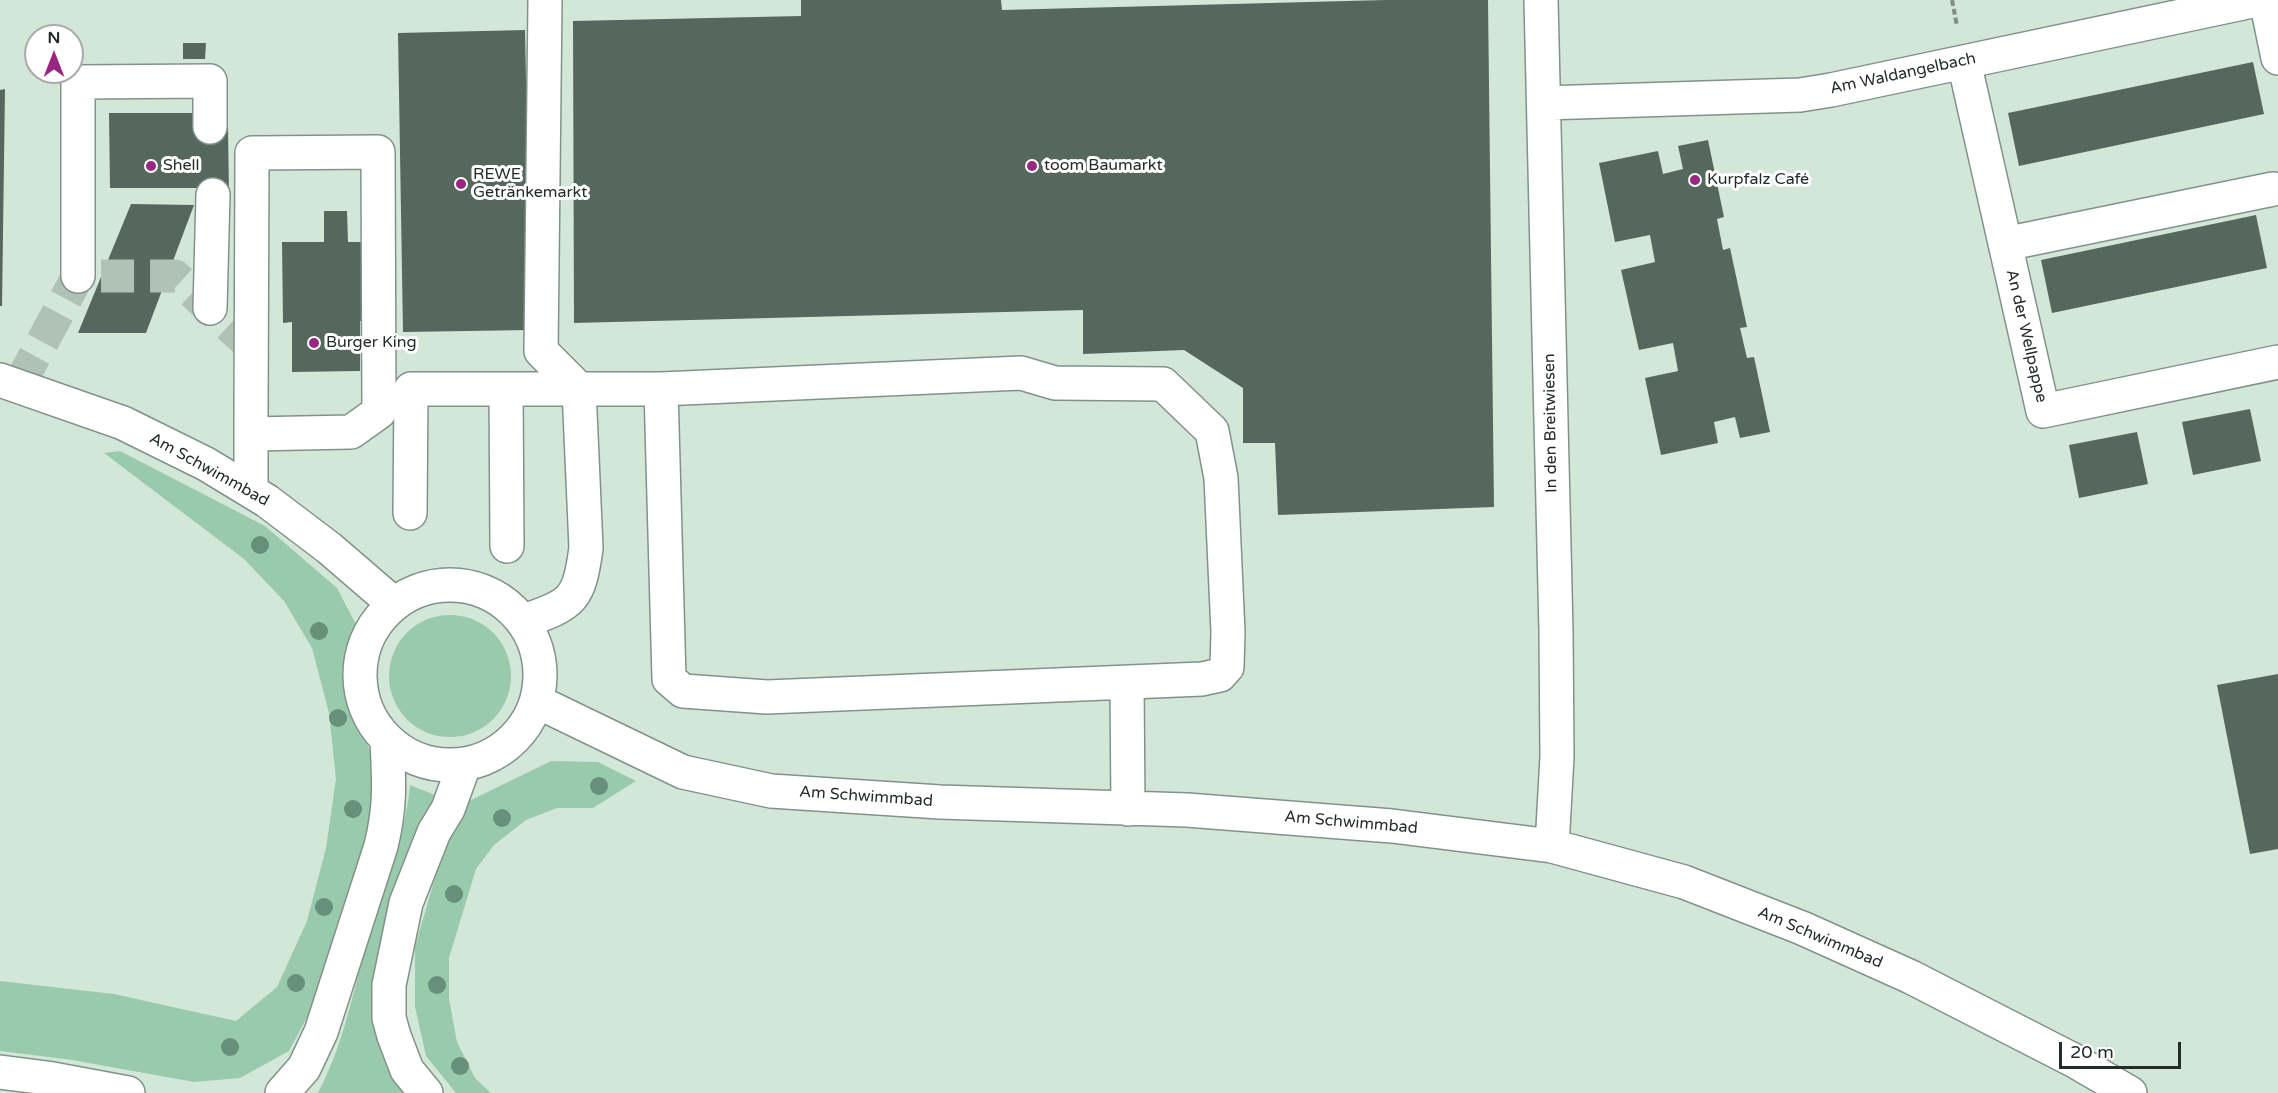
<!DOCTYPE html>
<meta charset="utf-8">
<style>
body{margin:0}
#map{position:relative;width:2278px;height:1093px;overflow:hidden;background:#d3e7d9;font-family:"Varela Round",sans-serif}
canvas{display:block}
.north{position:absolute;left:24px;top:24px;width:60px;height:60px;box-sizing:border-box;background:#fff;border:2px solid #a7aba9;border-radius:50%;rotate:0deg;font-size:16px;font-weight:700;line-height:24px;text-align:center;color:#242c27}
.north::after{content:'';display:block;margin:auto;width:21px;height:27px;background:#9a2683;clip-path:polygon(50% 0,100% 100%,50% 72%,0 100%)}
.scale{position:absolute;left:2059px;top:1042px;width:122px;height:27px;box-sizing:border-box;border:3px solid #242c27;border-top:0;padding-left:8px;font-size:18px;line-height:21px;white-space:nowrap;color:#242c27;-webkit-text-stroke:4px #fff;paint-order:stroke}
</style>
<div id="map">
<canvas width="2278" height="1093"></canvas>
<div class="north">N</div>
<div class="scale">20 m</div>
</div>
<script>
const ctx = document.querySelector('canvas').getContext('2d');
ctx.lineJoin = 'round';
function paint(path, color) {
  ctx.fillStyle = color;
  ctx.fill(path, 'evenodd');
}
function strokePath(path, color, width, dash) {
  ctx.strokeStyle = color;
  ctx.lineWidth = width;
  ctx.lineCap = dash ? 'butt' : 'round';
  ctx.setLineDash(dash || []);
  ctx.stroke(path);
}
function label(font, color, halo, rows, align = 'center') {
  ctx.font = font + ' "Varela Round",sans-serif';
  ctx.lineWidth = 6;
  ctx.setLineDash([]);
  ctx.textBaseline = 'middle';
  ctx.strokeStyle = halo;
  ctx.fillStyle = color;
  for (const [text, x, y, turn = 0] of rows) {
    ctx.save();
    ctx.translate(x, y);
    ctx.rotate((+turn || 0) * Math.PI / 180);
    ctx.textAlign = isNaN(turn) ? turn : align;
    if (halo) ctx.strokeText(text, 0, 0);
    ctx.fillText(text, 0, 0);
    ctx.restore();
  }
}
paint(new Path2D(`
 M120,451L265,526L337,588L360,632L346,678L359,722L377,770L376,815L311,1010L289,1051L240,1078L194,1082L72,1060L0,1051V981L114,994L236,1021L277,987L307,921L326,848L336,779L329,713L312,648L284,601L244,559L104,453Z
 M389 676a61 61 0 1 1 122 0a61 61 0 1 1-122 0Z
 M551,761L598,762L636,781L593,808H557L526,820L494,845L476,869L449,958V999L457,1042L475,1078L491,1093H456L426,1056L415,1007V947L440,860L469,801Z
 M410,785L440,797L382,951L408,1093H318C343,1045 352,997 366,945C381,892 405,840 410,785Z`), '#9acaac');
paint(new Path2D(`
 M801,0H1001L1002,10L1385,0H1488L1494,507L1278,515L1275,443H1243V388L1184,350L1083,354V310L574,323L573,21L801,16Z
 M525,30L531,330L403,332L398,33Z
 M183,43H206L205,59H183Z
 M2253,62L2264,114L2019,166L2008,113Z
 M5,89L2,306H0V90Z
 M109,113H195L210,127H228L229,195L199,188H110Z
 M1708,140L1724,217L1717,219L1723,250L1730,248L1747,327L1740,328L1747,358L1754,357L1770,432L1740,438L1735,417L1714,422L1718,443L1661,455L1645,378L1678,371L1673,343L1639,350L1621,270L1655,262L1650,235L1615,242L1599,163L1658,151L1663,174L1683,169L1678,146Z
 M131,204L194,205L146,333H78Z
 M324,211H347L348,242H363V321H360V371L292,372V322L283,323L282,242H324Z
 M2256,215L2267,268L2052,313L2041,260Z
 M2250,409L2261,461L2193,475L2182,422Z
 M2137,432L2148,484L2079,498L2069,445Z
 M2278,674V849L2250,854L2217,685Z`), '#56685d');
strokePath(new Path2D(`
 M19,385L78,276H175L251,346`), '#b0c2b5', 33, [33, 16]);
const minor = new Path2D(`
 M1541,0L1556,631L1557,757L1552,846
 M2266,0L2278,58
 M1964,62L2043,411L2278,362
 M1544,103L1800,95L1831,90L2257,0
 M2005,244L2273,189
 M78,276V82L210,81V127
 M210,308L213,195
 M0,380L123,423L206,464L267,501L329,548L394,604
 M506,389L507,546
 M251,434L351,432L379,412L378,152L252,153L251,416V491
 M410,513L411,389H661L1021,373L1055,383L1163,384L1212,431L1221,478L1228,632L1227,667L1220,675L1202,679L767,697L683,691L669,679L661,389
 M360 675a90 90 0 1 1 180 0a90 90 0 1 1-180 0Z
 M524,621C573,604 579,600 586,548L579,389L541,351L545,0
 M1127,683L1128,809
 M538,702L683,772L771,791L940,802L1187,810L1392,826L1552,846L1684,882L1802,928L1911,977L2073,1060L2130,1093`);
const major = new Path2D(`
 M0,1072L47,1078L128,1093
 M282,1093L304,1068L321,1032L381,846C391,805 389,782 387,741
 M426,1093L407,1070L394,1036L389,1018V985L406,903L434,832L448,809L464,765`);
strokePath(minor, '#819388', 36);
strokePath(major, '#819388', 36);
strokePath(new Path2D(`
 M1952,0L1957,26`), '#808e85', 4, [6, 3]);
strokePath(minor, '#fff', 33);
strokePath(major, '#fff', 33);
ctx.fillStyle = '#66907a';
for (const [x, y] of [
 [260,545],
 [319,631],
 [338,718],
 [599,786],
 [353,809],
 [502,818],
 [454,894],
 [324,907],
 [296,983],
 [437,985],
 [230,1047],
 [460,1066]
]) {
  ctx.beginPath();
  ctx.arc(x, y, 9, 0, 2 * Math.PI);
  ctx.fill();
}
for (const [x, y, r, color] of [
 [151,166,6,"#9a2683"],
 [1032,166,6,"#9a2683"],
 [1695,180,6,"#9a2683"],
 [461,184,6,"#9a2683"],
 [314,343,6,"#9a2683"]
]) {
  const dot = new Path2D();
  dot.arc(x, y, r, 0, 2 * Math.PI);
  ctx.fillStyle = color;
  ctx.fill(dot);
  strokePath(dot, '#fff', 2);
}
label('16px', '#242c27', '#fff', [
 ["Am Waldangelbach",1903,74,-12],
 ["An der Wellpappe",2026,336,77],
 ["In den Breitwiesen",1551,423,-91],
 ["Am Schwimmbad",209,470,29],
 ["Am Schwimmbad",866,797,4],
 ["Am Schwimmbad",1351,823,5],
 ["Am Schwimmbad",1820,938,23]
]);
label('16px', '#242c27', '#fff', [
 ["Shell",163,166],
 ["toom Baumarkt",1044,166],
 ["REWE",473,175],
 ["Getränkemarkt",473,193],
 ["Kurpfalz Café",1707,180],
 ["Burger King",326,343]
], 'left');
</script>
